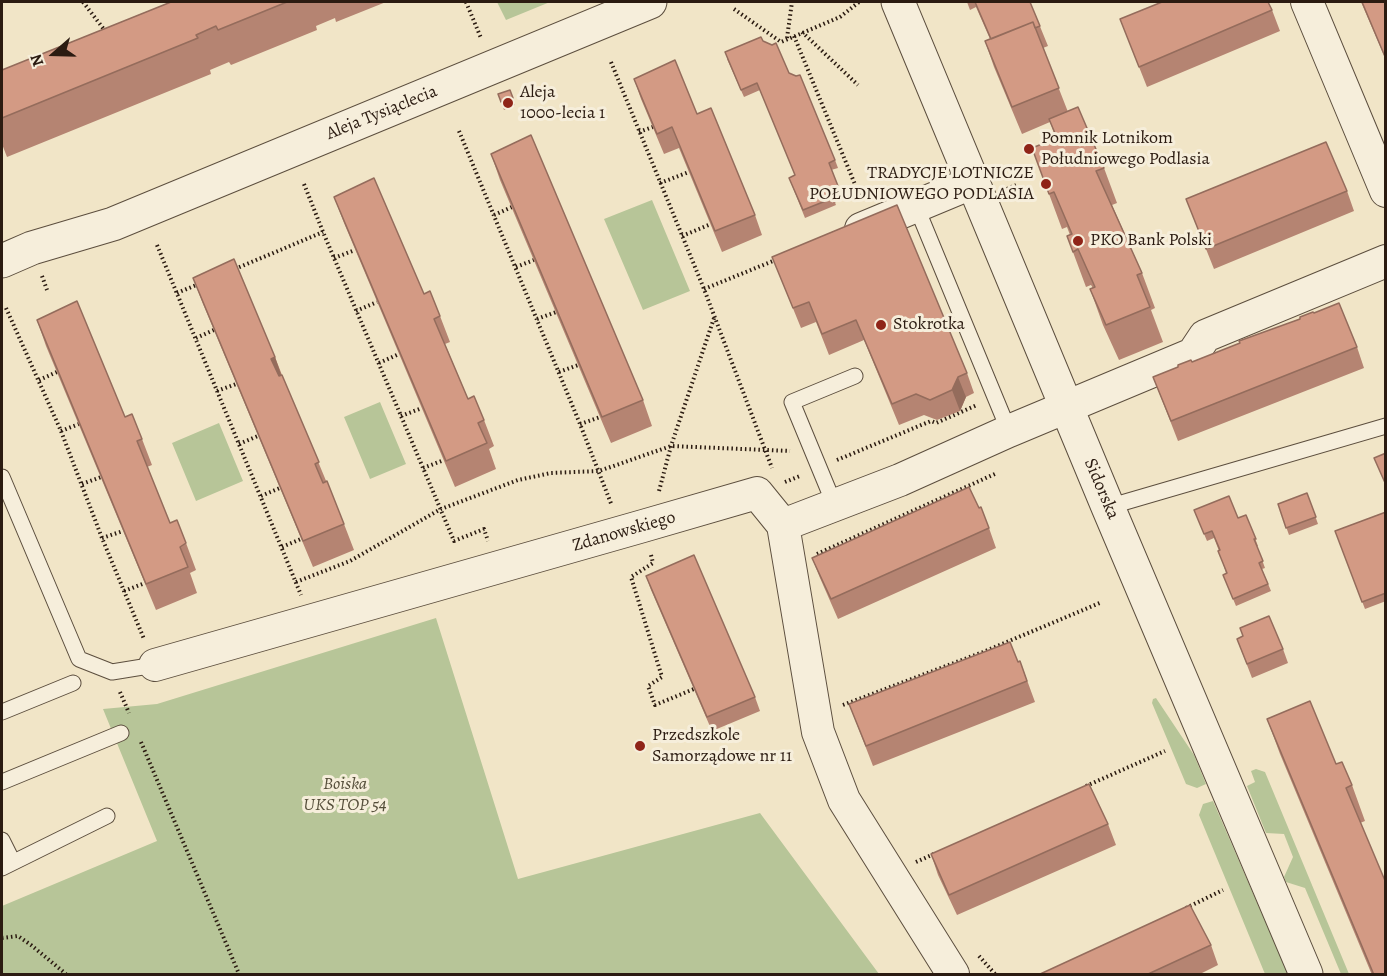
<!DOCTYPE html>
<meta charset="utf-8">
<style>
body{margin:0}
#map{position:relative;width:1387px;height:976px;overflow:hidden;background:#f1e5c7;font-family:Alegreya,serif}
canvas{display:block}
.frame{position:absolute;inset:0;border:3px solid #2b1b11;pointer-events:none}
.north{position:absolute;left:24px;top:24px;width:60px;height:60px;-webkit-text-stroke:4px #f6eedb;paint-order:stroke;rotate:250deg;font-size:16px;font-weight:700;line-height:24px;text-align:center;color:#2b1b11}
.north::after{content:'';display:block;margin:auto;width:21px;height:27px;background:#2b1b11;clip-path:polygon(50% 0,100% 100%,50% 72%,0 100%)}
</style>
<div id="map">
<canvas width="1387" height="976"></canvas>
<div class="frame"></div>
<div class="north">N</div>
</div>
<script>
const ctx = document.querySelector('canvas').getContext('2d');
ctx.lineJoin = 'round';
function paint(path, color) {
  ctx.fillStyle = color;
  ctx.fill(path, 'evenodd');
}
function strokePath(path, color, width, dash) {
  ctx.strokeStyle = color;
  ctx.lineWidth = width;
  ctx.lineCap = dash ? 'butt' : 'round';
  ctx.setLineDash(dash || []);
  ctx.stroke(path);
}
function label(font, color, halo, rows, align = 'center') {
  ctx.font = font + ' Alegreya,serif';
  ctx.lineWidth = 6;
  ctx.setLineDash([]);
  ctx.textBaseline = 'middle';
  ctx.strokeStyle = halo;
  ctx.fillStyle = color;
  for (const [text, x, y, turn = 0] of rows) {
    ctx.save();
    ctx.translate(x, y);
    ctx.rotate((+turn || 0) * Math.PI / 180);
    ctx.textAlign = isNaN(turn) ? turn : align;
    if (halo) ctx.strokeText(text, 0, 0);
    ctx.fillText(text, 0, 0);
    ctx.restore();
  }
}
paint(new Path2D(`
 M497,2H550L506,20Z
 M652,200L690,291L643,310L604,219Z
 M380,402L406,464L370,479L344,417Z
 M219,423L243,481L196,501L172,443Z
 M436,618L518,879L760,813L879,974H2V906L157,841L103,709L157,704Z
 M1156,698L1194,755L1206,784L1197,788L1186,784L1152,703L1153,699Z
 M1256,769L1265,772L1349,974H1341L1305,888L1286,882L1284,877L1293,857L1284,834L1266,833L1247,786L1255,782L1251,771Z
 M1213,801L1288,974H1265L1199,815L1203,804Z`), '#b7c598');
const service = new Path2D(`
 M916,206L1009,431
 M2,477L79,659L112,672L155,665
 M835,506L792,402L855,376
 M1108,507L1386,426
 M2,712L73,683
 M2,782L121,733
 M2,840L13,862
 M2,868L107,816`);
const minor = new Path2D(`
 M1307,2L1386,191
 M861,229L974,182
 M783,525L818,732L844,800L953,974
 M155,665L643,526L757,493L783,525L900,480L1009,431L1193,354L1205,336L1386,261`);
const tertiary = new Path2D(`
 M898,2L1108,507L1306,974
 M2,261L32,248L113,224L650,2`);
strokePath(service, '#5c4e3e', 17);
strokePath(minor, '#5c4e3e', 34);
strokePath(tertiary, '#5c4e3e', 35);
strokePath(new Path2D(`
 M83,2L106,32
 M466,2L481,38
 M734,9L781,42L840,17L859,2
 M802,32L858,85
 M794,36L861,199
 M787,38L792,2
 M611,62L704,289L772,468
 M459,131L580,424L612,506
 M639,132L653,127
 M660,183L689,172
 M304,184L323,232L454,541L484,529L488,541
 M1007,189L1016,185
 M494,215L512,207
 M682,236L711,224
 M157,245L301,595
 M334,258L355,250
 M516,267L534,260
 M235,269L323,232
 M42,276L47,290
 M704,289L778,259
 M177,293L201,283
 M6,308L61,431L102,538L144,639
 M356,311L377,302
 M537,319L556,312
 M196,338L214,330
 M379,363L399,354
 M559,372L578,365
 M39,380L57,372
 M217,391L236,384
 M401,416L422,408
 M580,424L600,417
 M61,431L79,424
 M239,444L258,436
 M837,460L931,421L936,423L977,405
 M423,468L444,460
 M785,482L800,476
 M82,484L101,477
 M659,491L671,446L714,318
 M261,496L280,488
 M102,538L123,531
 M282,547L301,539
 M817,554L997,473
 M651,555L653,563L631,577L662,677L648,686L655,705L694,689
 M296,582L350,561L441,509L518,480L551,473L599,471L671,446L790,451
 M124,591L145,583
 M120,692L129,713
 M843,705L983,652L1102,602
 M141,742L239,974
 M1086,786L1165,751
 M916,862L934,854
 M1186,908L1223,890
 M2,938L18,936L31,945L66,974
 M979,956L995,974`), '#2b1b11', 4, [1.5, 3]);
strokePath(service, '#f6eedb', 15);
strokePath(minor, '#f6eedb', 32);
strokePath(tertiary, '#f6eedb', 33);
paint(new Path2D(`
 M171,2H386L336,22L335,18L316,26L317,30L231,65L229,62L210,70L211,74L7,157L2,144V70Z
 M967,2H1030L1048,46L1043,48L1068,112L1104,168L1117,203L1112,205L1142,273L1155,308L1151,310L1163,342L1119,360L1103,325L1090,289L1093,288L1091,285L1086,287L1067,236L1070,235L1067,227L1062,229L1032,148L1056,138L1050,122L1022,134L994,67L985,41L990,39L976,7L970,10Z
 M1361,2H1386V60Z
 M1272,10L1280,31L1147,87L1120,19Z
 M763,41L789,73L835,160L838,168L831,170L840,193L838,194L835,203L836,205L805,218L789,178L795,175L760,90L744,97L727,59Z
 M634,79L697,114L755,215L762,235L722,252L679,148L664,154L641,99Z
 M510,90L515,105L504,110L498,94Z
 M491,154L643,400L652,426L611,443L500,180Z
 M1347,191L1354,211L1214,269L1186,199Z
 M334,197L424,294L440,316L450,342L445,344L468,399L484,420L494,446L489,449L496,469L455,487L344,223Z
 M772,257L967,373L974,393L966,397L960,411L937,420L924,415L899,425L864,340L829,355L816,322L801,328Z
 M193,278L275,357L282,375L344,524L354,550L313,567L203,304Z
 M37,320L125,417L142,439L152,465L147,467L170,523L186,543L196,570L190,573L197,593L156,610L46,346Z
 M1357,347L1364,368L1178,441L1153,377L1192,362Z
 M1307,493L1318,524L1289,535L1278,504Z
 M979,508L989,528L996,548L838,619L820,578L812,558Z
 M1386,512V601L1365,609L1335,531Z
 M1246,515L1258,546H1257L1265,568L1262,569L1271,591L1236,606L1226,582V573L1219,551L1214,538L1207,541L1197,517L1238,518Z
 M646,576L755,697L760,711L712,731L651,590Z
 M1237,639L1283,649L1288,663L1252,678Z
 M1020,661L1035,702L873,766L849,704Z
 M1267,719L1336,764L1352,785L1365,821L1360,823L1386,975H1372L1280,754Z
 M1108,824L1116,845L957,915L938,875L931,854Z
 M1211,945L1218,965L1198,975H1038Z`), '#b58472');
paint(new Path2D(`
 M836,187L838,194L835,203L836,205L832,195Z
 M275,357L284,383L281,385L271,359Z
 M958,377L966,397L960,411L952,390Z`), '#946c5c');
const building = new Path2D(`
 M171,2H287L218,30L216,26L196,35L198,38L2,118V70Z
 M975,2H1030L1040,26L1035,28L1033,22L991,39Z
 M1162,2H1268L1272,10L1139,67L1120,19Z
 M1362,2H1386V59Z
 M1033,22L1059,88L1012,107L985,41Z
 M761,37L763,41L772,45L776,43L789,73L796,76L800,75L835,160L829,163L838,186L836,187L832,195L833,198L803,210L789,178L795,175L757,83L741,90L725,52Z
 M675,60L697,114L711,108L755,215L715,231L672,127L657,134L634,79Z
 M510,90L513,98L501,102L498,94Z
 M1078,107L1104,168L1096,171L1142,273L1137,275L1150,307L1106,325L1090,289L1095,287L1078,249L1073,252L1067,236L1072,234L1054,192L1049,194L1032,148L1057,138L1049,119Z
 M531,135L643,400L602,417L491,154Z
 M1326,142L1347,191L1206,249L1186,199Z
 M374,178L424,294L430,291L440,316L434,319L468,399L474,396L484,420L478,423L487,443L446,461L334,197Z
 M897,205L967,373L958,377L952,390L930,400L916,394L892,404L856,320L822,334L809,302L793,308L772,257Z
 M234,259L275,357L271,359L279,376L282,375L319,462L315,464L323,483L327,481L344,524L303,541L193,278Z
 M77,301L125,417L132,414L142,439L137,441L170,523L177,520L186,543L180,547L188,567L146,584L37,320Z
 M1339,303L1357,347L1171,421L1153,377L1178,367V365L1191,360L1192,362L1240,343L1239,341L1300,319V317L1313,312L1314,313Z
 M1386,453V485L1374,458Z
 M969,487L979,508L981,507L989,528L831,599L812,558Z
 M1307,493L1316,517L1286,528L1278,504Z
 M1229,496L1238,518L1246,515L1256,539H1254L1263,561L1259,563L1268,584L1233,599L1223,575L1227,573L1218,551L1220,550L1212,531L1204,534L1194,510Z
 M1386,512V593L1362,602L1335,531Z
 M694,555L755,697L707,717L646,576Z
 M1269,616L1283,649L1247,664L1237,639L1243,636L1240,628Z
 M1010,642L1018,662L1020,661L1027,681L866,746L849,704Z
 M1310,701L1336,764L1342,762L1352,785L1346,788L1386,883V975H1374L1267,719Z
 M1089,784L1108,824L949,895L931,854Z
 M1190,905L1211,945L1146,975H1038Z`);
paint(building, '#d39a84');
strokePath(building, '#946c5c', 1.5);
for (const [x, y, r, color] of [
 [508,103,6,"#8f2418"],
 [1029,149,6,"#8f2418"],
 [1046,184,6,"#8f2418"],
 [1078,241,6,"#8f2418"],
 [881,325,6,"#8f2418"],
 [640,746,6,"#8f2418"]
]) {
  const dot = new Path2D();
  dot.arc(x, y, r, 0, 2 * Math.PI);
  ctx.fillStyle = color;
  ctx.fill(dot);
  strokePath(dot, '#f6eedb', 2);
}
label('18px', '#2b1b11', '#f6eedb', [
 ["Aleja",520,93],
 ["1000-lecia 1",520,114],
 ["Pomnik Lotnikom",1041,139],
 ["Południowego Podlasia",1041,160],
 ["TRADYCJE LOTNICZE",1034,174,"right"],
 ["POŁUDNIOWEGO PODLASIA",1034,195,"right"],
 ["PKO Bank Polski",1090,241],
 ["Stokrotka",893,325],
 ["Przedszkole",652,736],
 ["Samorządowe nr 11",652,757]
], 'left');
label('18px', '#2b1b11', '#f6eedb', [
 ["Aleja Tysiąclecia",382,113,-22],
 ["Sidorska",1101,489,67],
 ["Zdanowskiego",624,532,-16]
]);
label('italic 18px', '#554e3a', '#f6eedb', [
 ["Boiska",345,785],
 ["UKS TOP 54",345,806]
]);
</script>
